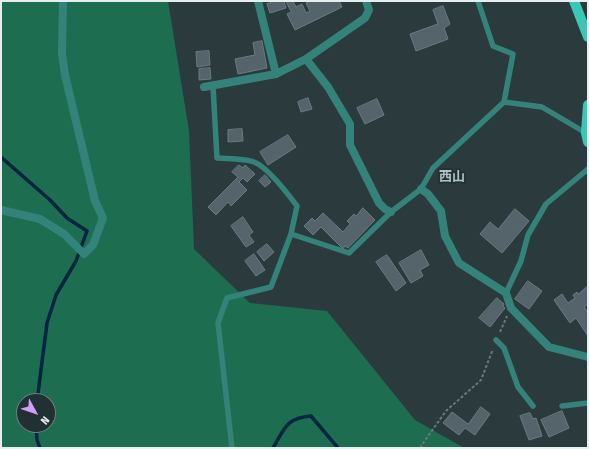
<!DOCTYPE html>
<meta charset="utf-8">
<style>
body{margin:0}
#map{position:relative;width:589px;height:449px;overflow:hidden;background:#2b3b3d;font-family:"Fira Sans Condensed",sans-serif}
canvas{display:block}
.frame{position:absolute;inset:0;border:2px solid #e5eff0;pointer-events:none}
.north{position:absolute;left:16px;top:393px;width:40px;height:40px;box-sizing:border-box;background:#213133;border:1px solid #6f7d7f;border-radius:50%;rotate:130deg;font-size:11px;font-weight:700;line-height:16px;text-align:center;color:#e5eff0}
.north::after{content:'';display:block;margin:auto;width:14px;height:18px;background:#d29dfd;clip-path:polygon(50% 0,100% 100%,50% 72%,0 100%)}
</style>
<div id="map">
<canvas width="589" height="449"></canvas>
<div class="frame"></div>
<div class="north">N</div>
</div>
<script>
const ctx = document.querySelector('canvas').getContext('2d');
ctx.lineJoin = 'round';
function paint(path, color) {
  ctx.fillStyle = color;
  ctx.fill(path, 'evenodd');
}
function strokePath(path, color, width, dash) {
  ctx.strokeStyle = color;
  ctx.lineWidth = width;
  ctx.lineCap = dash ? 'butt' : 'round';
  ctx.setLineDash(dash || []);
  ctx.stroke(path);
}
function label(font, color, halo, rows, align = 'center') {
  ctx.font = font + ' "Fira Sans Condensed","Noto Sans JP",sans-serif';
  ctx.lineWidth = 3.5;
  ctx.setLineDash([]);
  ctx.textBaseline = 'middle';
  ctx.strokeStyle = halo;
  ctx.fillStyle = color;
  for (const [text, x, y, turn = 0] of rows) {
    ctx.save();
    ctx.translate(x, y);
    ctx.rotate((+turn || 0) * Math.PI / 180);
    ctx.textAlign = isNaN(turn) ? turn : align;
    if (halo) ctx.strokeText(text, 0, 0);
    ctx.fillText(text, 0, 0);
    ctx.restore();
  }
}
paint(new Path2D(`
 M1,1H168L189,131L194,249L250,303L327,311L415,420L464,448H1ZM24,401H48V425H24Z`), '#1d6e50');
strokePath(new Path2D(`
 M1,157L50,200L67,218L87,231L76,261L56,295L47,323L37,401
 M36,425L37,440L40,448
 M273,448C285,428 286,418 311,416L338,448`), '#002441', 3.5);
const building = new Path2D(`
 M276,1H284L286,8L270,13L267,4Z
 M286,1H293L296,7L302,4L306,13L310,11L306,3L311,1H339L342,7L295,30L287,14L291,12Z
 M443,6L450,24L444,28L448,39L416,51L410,34L438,24L433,10Z
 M262,41L267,68L238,74L235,59L255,55L253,43Z
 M209,51L210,65L197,67L196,52Z
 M210,68L211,79L199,80V69Z
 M308,98L312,109L301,112L298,102Z
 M377,99L384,115L365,124L357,108Z
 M242,129L243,141L228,142V130Z
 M288,135L296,147L268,165L260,152Z
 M239,165L243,168L245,165L255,174L247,182L243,178L239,182L247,190L231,206L228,202L216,215L208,207L238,177L232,172Z
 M265,175L271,182L265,187L259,181Z
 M363,208L375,220L348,248L345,246L343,249L321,227L313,235L304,226L312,218L315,221L323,213L343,232L350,224L347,221L354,214L356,216Z
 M515,209L529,221L502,253L480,234L490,222L498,229Z
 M243,217L253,232L249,235L254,242L246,247L231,226Z
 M267,244L274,252L264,261L257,252Z
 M421,250L429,265L420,270L423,276L411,283L399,263Z
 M254,254L265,270L256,276L245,261Z
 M387,255L406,283L396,291L376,262Z
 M528,281L542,291L529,309L515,299Z
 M588,286V304L584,307L588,312V336L576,318L570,323L554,300L562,294L568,303L575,298L573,295L577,292L578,294Z
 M497,298L504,304L503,306L505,308L490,327L479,318Z
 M481,407L490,414L475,435L465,428L459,435L443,423L452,412L468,424Z
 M562,411L569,428L549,437L541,420Z
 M530,413L533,419L536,418L542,436L529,440L520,416Z`);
paint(building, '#55646a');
strokePath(building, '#6b7a81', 1);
strokePath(new Path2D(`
 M500,332L507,316
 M422,448L421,446L446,411L481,380L493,349`), '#6a787a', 2, [3, 2]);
strokePath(new Path2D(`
 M478,1L493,46L513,54L504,102
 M213,86L217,158C229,159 242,158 254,162C268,167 288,194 297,206L291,234
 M506,293L521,261L528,235L546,204L588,169
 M496,340L504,348L518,387L533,406
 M562,406L588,403
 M232,448L218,323L227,298L271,287L291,234L349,253L391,212L421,189L433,168L504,102L542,107L586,133`), '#34837a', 5.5);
strokePath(new Path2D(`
 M258,1L276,74
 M306,59L328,87L350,124V145L379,203L385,209L391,212
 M204,87L276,74L306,59L365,18L369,10L366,1
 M421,189L428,194L441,211L445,236L459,263L506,293L511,308L549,347L588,357
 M1,210L40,219L64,234L84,254L93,245L103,218L95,201L65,75L62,54L63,1`), '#34837a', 8);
strokePath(new Path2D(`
 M574,1L588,37
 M588,105L586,133L588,142`), '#3bc7b8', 10);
label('bold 13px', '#afc2c5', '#213133', [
 ["西山",452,177]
]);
</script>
